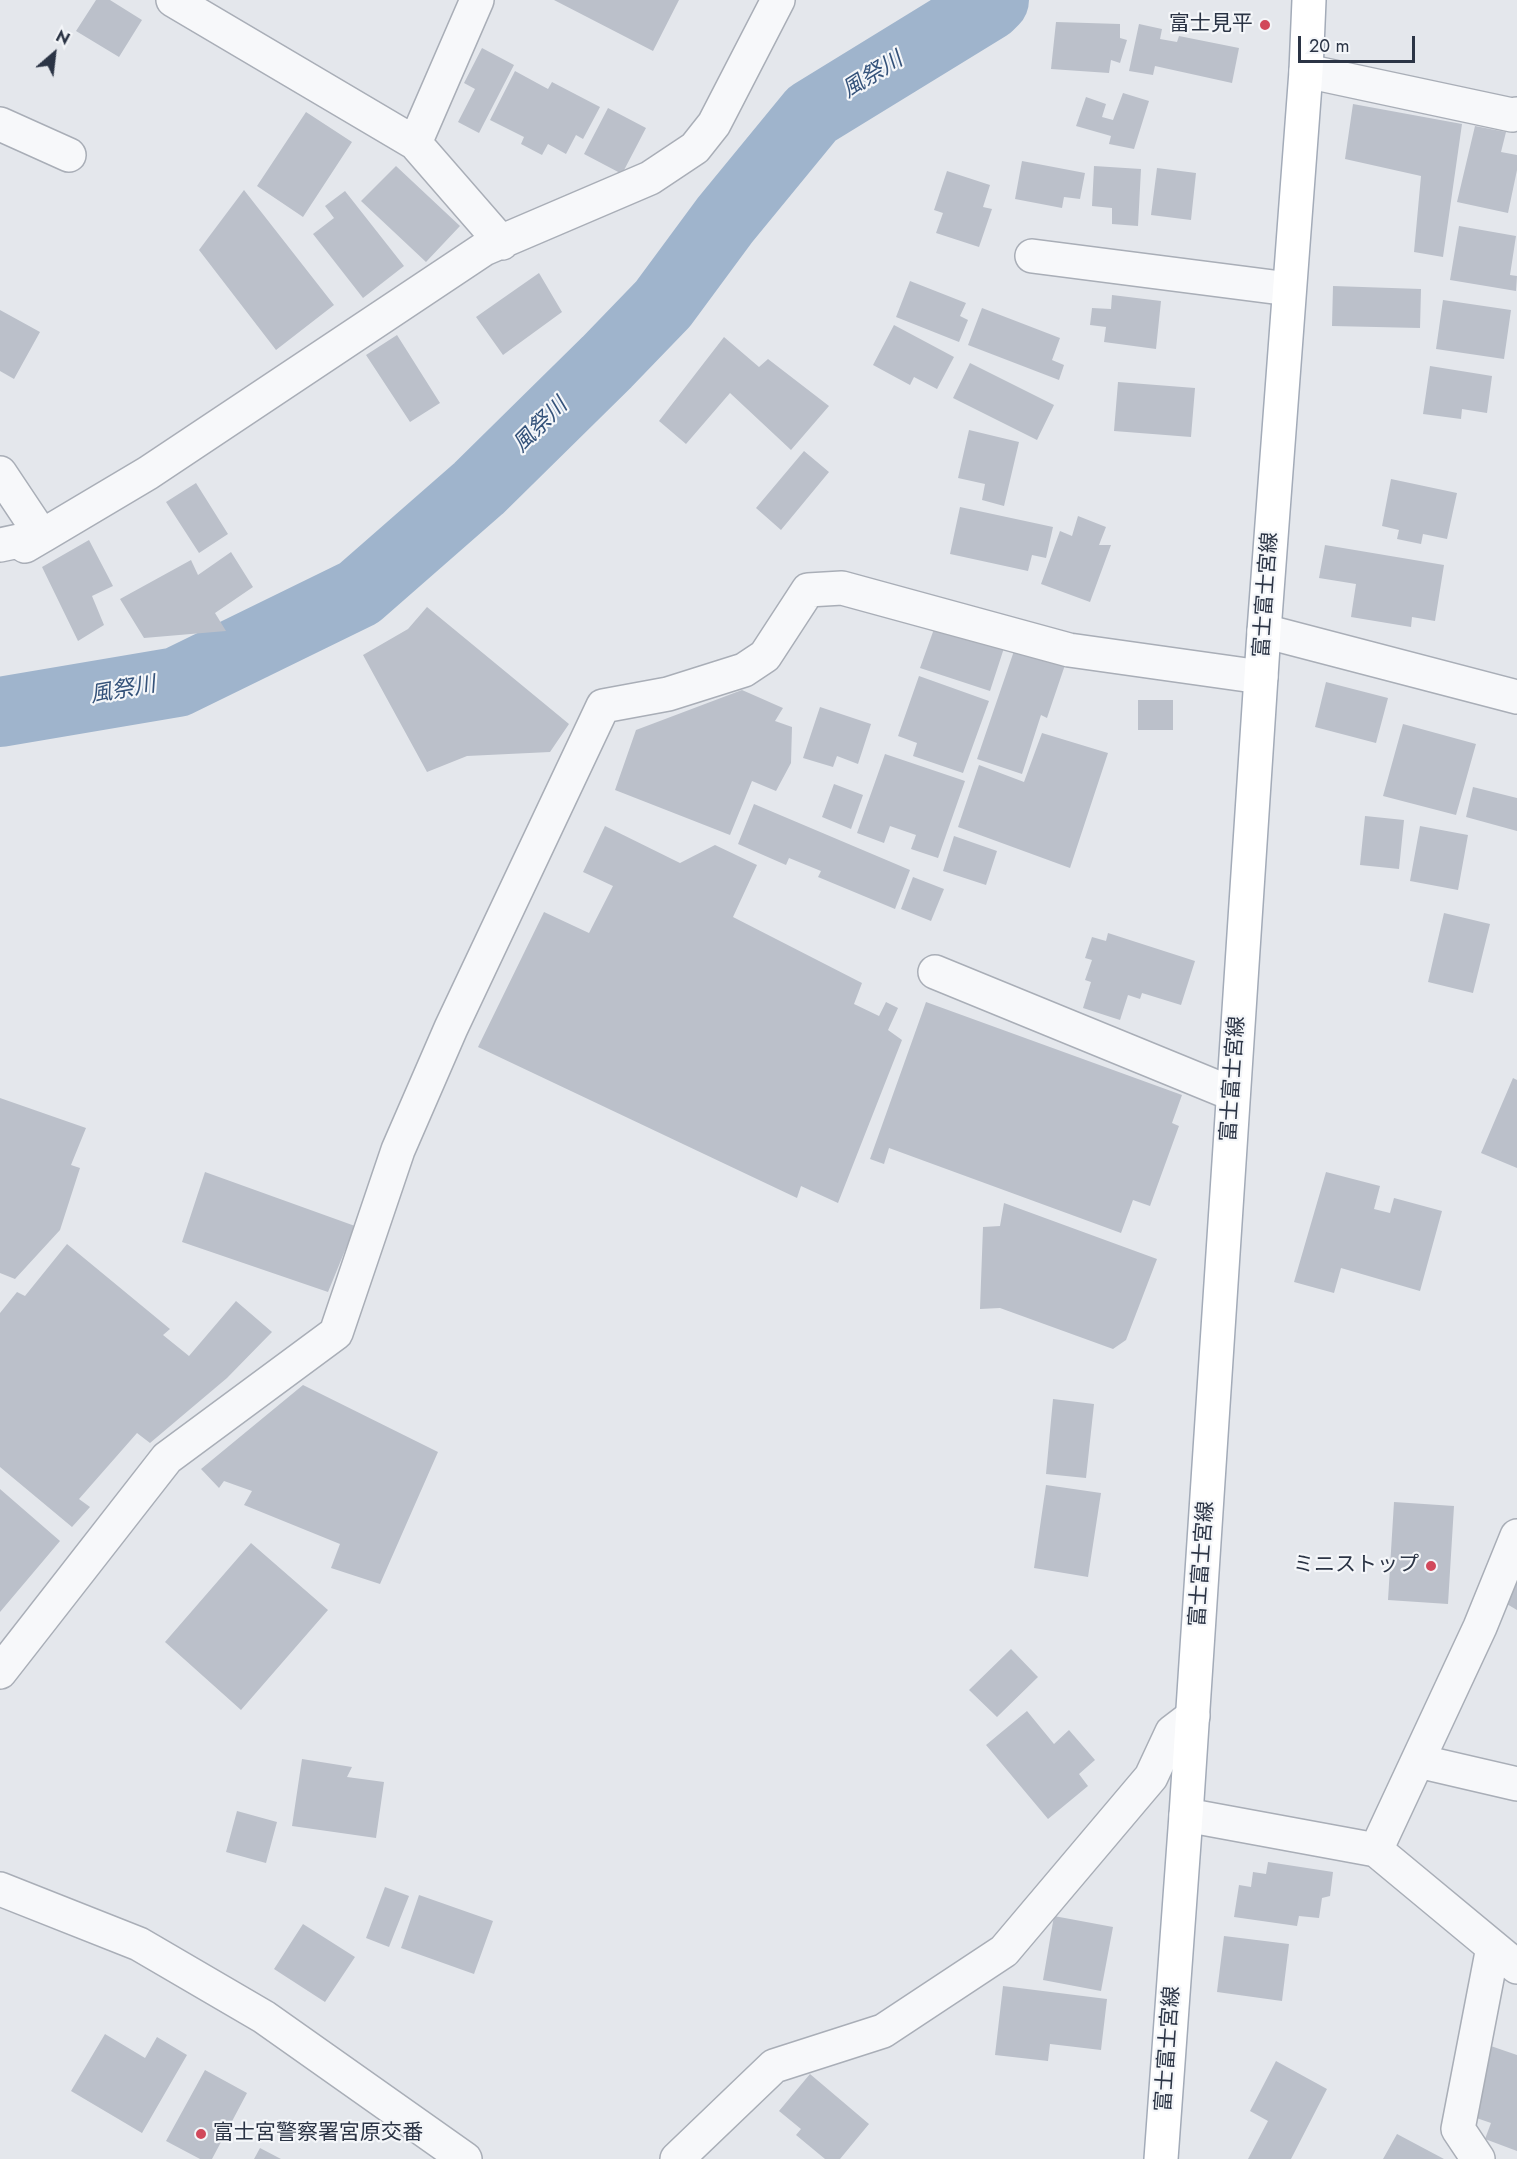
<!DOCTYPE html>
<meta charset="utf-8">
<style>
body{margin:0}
#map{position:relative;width:1517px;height:2159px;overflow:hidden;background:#e4e7ec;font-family:Jost,sans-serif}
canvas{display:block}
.north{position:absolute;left:24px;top:24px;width:60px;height:60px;-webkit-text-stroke:4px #f4f6f9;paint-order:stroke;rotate:28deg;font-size:16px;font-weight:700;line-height:24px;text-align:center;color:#2b3445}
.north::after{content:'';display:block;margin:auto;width:21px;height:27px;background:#2b3445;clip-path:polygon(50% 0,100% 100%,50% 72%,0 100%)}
.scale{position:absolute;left:1298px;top:36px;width:117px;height:27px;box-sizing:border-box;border:3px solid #2b3445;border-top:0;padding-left:8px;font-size:18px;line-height:21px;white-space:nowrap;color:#2b3445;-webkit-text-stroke:4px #f4f6f9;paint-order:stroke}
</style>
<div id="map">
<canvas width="1517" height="2159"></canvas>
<div class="north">N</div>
<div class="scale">20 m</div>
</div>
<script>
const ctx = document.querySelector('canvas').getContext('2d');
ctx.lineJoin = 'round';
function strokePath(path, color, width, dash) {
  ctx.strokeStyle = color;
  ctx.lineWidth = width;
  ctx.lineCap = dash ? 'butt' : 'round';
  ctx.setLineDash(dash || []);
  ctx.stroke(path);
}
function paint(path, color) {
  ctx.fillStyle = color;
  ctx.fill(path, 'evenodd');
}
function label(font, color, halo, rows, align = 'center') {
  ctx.font = font + ' Jost,"Noto Sans JP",sans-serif';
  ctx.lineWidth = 4.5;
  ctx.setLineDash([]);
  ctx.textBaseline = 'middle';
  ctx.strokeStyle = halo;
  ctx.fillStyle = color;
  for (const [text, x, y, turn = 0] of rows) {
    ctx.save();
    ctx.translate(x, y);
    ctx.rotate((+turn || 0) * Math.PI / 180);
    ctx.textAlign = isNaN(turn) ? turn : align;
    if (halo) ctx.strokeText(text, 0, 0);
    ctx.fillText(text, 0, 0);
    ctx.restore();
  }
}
strokePath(new Path2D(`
 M0,712L177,682L359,593L479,488L607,362L663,304L725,220L812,114L988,6L994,0`), '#9fb4cc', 70);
paint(new Path2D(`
 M96,0H110L142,20L119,57L76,31Z
 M554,0H679L653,51Z
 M1056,22L1120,24V38L1127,40L1120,63L1111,60L1109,73L1051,69Z
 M1139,24L1162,29L1160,39L1177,42L1179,36L1239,48L1232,83L1155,66L1153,75L1129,71Z
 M482,48L514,65L479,133L458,122L475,89L464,83Z
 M515,71L548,89L552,82L600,107L583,139L576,135L566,154L548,144L542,155L521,144L524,137L490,120Z
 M1123,93L1149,101L1134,149L1109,144L1111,136L1076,126L1086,97L1106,104L1102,117L1113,120Z
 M1353,104L1462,124L1443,257L1414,252L1421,176L1345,159Z
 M608,108L646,128L622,174L584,154Z
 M306,112L352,142L303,217L257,186Z
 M1475,126L1506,132L1501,152L1517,155V170L1508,213L1457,202Z
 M1022,161L1085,173L1080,199L1064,197L1062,208L1015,199Z
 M396,166L460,226L426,262L361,201Z
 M1094,166L1141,169L1138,226L1112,224V208L1092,206Z
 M1157,168L1196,173L1191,220L1151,215Z
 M947,171L990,185L983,207L992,209L979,247L936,233L943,213L934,210Z
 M244,190L334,305L276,350L199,250Z
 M345,191L404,266L363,298L313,234L334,218L325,206Z
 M1459,226L1516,236L1510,275L1517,276L1516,291L1450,280Z
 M539,273L562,312L503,355L476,317Z
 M910,281L966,303L960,316L968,320L959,342L896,317Z
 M1333,286L1421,289L1420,328L1332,326Z
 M1112,295L1161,301L1156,349L1104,342L1106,327L1090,325L1092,308L1111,309Z
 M1443,300L1511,310L1504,359L1436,349Z
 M982,308L1060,338L1052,360L1064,365L1059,380L968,345Z
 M0,310L40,332L14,379L0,371Z
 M894,325L954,357L937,389L914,377L910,385L873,365Z
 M397,335L440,403L410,422L366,355Z
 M724,337L759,367L768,359L829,406L791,450L730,393L686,444L659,421Z
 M970,363L1054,405L1037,440L953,398Z
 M1430,366L1492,376L1487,413L1462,409L1461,419L1423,414Z
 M1118,382L1195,388L1191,437L1114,431Z
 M969,430L1019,442L1004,506L982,500L985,484L958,478Z
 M804,451L829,472L781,530L756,508Z
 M1391,479L1457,493L1447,539L1423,534L1421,544L1397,539L1399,530L1382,526Z
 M196,483L228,534L199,553L166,502Z
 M960,507L1053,527L1046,558L1032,555L1028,571L950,554Z
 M1078,516L1106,527L1099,545H1111L1090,602L1041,584L1060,531L1072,536Z
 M89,540L113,586L92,596L104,625L78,641L42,567Z
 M1325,545L1444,565L1435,621L1412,617L1411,627L1351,617L1356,584L1319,578Z
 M231,552L253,587L215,613L226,631L144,638L120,599L191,560L198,575Z
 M427,607L569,724L550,752L467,756L427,772L363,655L408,629Z
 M934,629L1005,645L990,691L920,668Z
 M1015,648L1065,665L1047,718L1041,715L1022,774L977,759Z
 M919,676L989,701L963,773L913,756L917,743L898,736Z
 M1326,682L1388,698L1376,743L1315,727Z
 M742,690L783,708L775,721L792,727L791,763L776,791L752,781L730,835L615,790L636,730Z
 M1138,700H1173V730H1138Z
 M820,707L871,724L858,764L837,756L833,767L803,758Z
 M1403,724L1476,744L1456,815L1383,796Z
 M1042,733L1108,753L1070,868L958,827L979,765L1024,782Z
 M885,754L965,781L938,858L911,849L916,835L890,826L884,843L857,833Z
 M834,784L863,795L851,829L822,817Z
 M1473,787L1517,798V831L1466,817Z
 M754,804L910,870L895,909L818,877L821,871L789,858L786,865L738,844Z
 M1365,816L1404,820L1399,869L1360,865Z
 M605,826L680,863L715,845L757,865L733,917L862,983L854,1004L879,1016L886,1002L898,1008L888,1030L902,1040L838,1203L801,1186L797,1198L478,1047L544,912L589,933L613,886L583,872Z
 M1420,826L1468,835L1458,890L1410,881Z
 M954,836L997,851L986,885L943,871Z
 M913,877L944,889L931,921L901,909Z
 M1444,913L1490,924L1473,993L1428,982Z
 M1108,933L1195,961L1181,1005L1142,993L1140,999L1128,995L1120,1020L1083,1008L1091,982L1085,980L1092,960L1085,958L1092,937L1106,941Z
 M926,1002L1182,1095L1172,1123L1179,1126L1150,1206L1133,1200L1121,1233L889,1148L884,1164L870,1159Z
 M1513,1078L1517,1080V1168L1481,1153Z
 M0,1098L86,1128L71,1165L80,1168L60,1230L15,1279L0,1273Z
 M205,1172L355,1226L328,1292L182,1242Z
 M1326,1172L1380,1186L1374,1209L1390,1213L1394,1198L1442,1211L1420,1291L1341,1268L1334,1293L1294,1282Z
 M1004,1203L1157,1259L1126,1340L1113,1349L1000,1308L980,1309L983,1227L1000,1226Z
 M67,1244L170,1329L163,1335L189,1356L236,1301L272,1332L227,1378L150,1443L137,1433L79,1499L90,1507L72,1527L0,1467V1313L17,1292L25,1296Z
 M303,1385L438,1452L380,1584L331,1568L340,1544L244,1505L252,1491L224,1481L219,1488L201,1469Z
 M1053,1399L1094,1404L1086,1478L1046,1474Z
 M1046,1485L1101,1493L1088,1577L1034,1568Z
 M0,1489L60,1541L0,1612Z
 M1394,1502L1454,1506L1448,1604L1388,1600Z
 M251,1543L328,1610L241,1710L165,1642Z
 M1517,1570V1610L1500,1600Z
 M1011,1649L1038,1677L997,1717L969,1690Z
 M1027,1711L1054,1744L1069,1730L1095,1760L1079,1774L1088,1786L1048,1819L986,1745Z
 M302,1759L352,1767L347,1777L384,1782L376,1838L292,1826Z
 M237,1811L277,1822L266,1863L226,1852Z
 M1268,1862L1333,1872L1330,1896L1322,1898L1319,1918L1299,1916L1297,1926L1234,1917L1239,1885L1251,1887L1253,1872L1266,1874Z
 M385,1887L409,1896L389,1947L366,1938Z
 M419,1895L493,1921L474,1974L401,1948Z
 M1054,1916L1113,1927L1101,1991L1043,1980Z
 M303,1924L355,1957L325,2002L274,1969Z
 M1224,1936L1289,1944L1282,2001L1217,1992Z
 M1003,1986L1107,1999L1101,2050L1050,2044L1048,2061L995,2055Z
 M105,2034L145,2058L157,2037L187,2055L142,2133L71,2091Z
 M1485,2044L1517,2055V2151L1485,2139L1491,2123L1462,2113Z
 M1276,2061L1327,2089L1291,2159H1248L1268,2121L1250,2111Z
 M205,2070L247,2093L212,2159H200L166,2141Z
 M810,2074L869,2124L840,2159H825L796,2135L801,2129L779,2111Z
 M1397,2134L1444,2159H1383Z
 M260,2148L281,2159H254Z`), '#bbc0ca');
const minor = new Path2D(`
 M173,0L415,143L502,243
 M1306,71L1512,115L1517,114
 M0,124L69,155
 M415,143L477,0
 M1032,256L1289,289
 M0,473L42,536L25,546
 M0,545L42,536L148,473L484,249L650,178L695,148L714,124L778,0
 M1264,631L1517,697
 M935,972L1233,1094
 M0,1672L167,1458L336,1333L398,1150L451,1028L603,706L668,694L744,670L765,656L808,590L842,588L1069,650L1261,677
 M1418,1761L1517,1784
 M1186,1815L1376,1850L1517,1967
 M1376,1850L1480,1627L1517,1536
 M0,1889L139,1944L264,2017L465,2159
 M677,2159L774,2066L883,2031L1004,1951L1151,1777L1172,1732L1193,1716
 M1478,2159L1458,2129L1493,1947`);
const major = new Path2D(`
 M1161,2159L1186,1815L1264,631L1306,71L1309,0`);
strokePath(minor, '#a9aeb7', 36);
strokePath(major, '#a3abb8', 36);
strokePath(minor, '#f7f8fa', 33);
strokePath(major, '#fff', 33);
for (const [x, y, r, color] of [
 [1265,25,6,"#d1495b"],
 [1431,1566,6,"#d1495b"],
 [201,2134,6,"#d1495b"]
]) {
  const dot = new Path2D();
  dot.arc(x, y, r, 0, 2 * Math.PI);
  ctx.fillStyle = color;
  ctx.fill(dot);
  strokePath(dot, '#f4f6f9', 2);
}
label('21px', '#2b3445', '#f4f6f9', [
 ["富士見平",1253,25],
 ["ミニストップ",1419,1566],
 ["富士宮警察署宮原交番",213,2134,"left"]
], 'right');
label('21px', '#2b3445', '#f4f6f9', [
 ["富士富士宮線",1267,595,-86],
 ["富士富士宮線",1234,1079,-86],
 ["富士富士宮線",1203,1564,-86],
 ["富士富士宮線",1169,2049,-86]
]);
label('italic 22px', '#34527a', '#f4f6f9', [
 ["風祭川",873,76,-32],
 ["風祭川",541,426,-45],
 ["風祭川",123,691,-10]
]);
</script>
